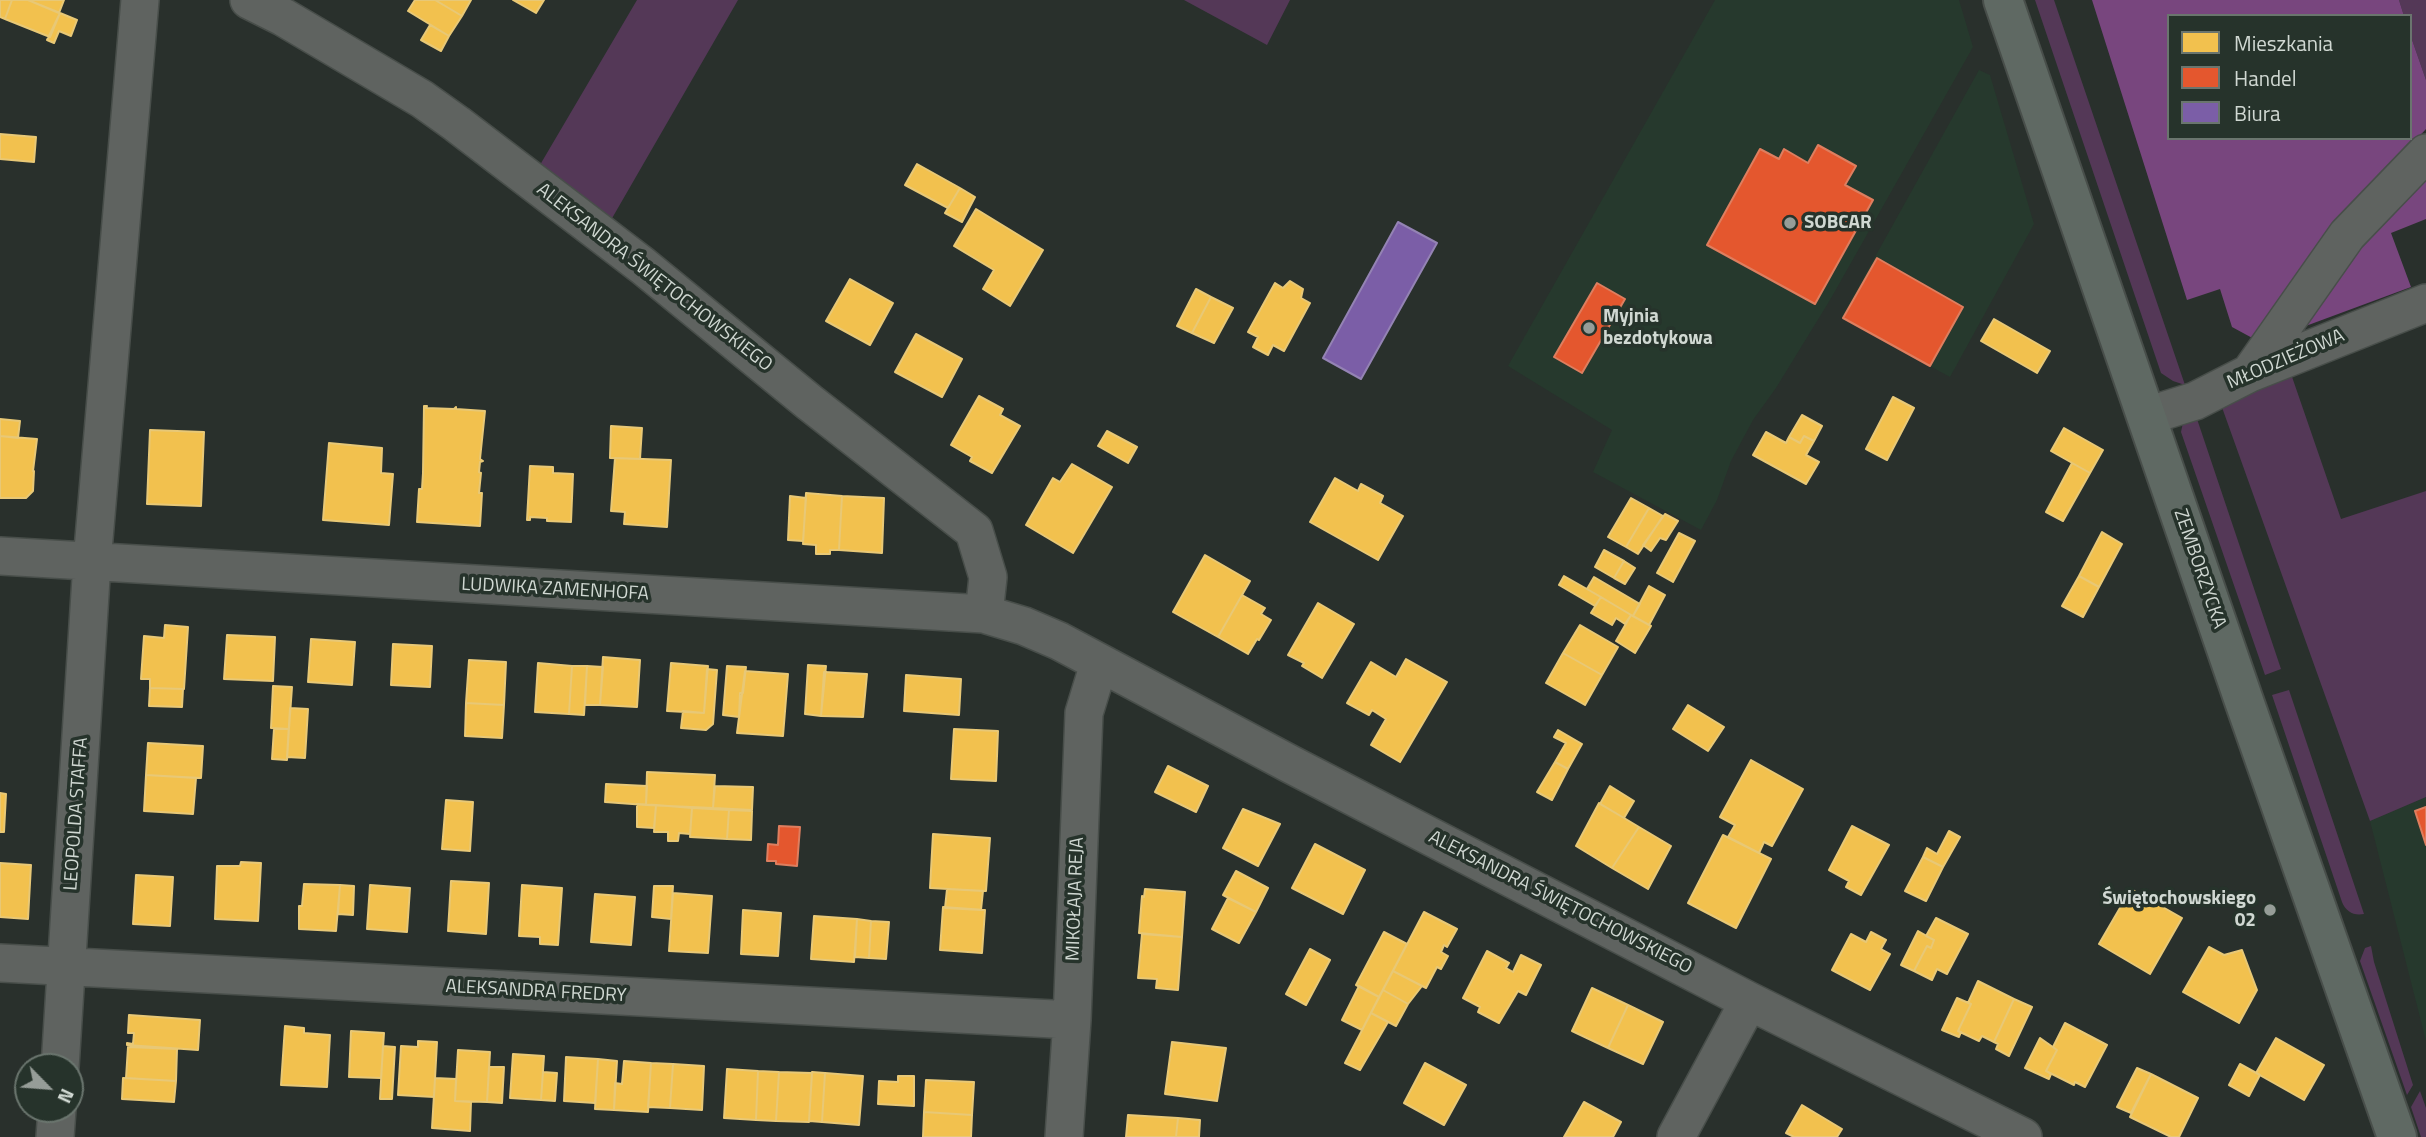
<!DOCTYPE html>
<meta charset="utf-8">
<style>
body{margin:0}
#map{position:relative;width:2426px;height:1137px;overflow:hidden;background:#29302c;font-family:"Titillium Web",sans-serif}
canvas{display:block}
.legend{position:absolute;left:2167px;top:14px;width:245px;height:126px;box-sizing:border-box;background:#26332b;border:2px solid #6a756e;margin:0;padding:9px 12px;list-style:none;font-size:21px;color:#d0d8d2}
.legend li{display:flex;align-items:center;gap:14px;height:35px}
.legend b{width:35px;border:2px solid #6a756e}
.north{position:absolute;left:14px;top:1053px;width:70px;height:70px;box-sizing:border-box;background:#26332b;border:2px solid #6a756e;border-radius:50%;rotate:115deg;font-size:19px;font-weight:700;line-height:28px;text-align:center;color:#d0d8d2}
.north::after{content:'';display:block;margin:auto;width:24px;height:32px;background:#969d98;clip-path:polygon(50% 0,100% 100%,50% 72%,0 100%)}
</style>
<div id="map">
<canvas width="2426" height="1137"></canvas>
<ul class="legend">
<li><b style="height:19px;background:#f2c14e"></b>Mieszkania</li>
<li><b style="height:19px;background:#e4572e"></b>Handel</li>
<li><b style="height:19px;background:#7b5ea7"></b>Biura</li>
</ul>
<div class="north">N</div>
</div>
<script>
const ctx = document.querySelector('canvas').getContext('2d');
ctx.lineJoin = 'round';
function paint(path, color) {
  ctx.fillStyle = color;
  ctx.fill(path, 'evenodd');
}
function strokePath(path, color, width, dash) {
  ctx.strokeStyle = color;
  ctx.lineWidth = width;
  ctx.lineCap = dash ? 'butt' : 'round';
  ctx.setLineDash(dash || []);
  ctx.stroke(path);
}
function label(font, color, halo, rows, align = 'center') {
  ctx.font = font + ' "Titillium Web",sans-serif';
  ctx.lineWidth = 7;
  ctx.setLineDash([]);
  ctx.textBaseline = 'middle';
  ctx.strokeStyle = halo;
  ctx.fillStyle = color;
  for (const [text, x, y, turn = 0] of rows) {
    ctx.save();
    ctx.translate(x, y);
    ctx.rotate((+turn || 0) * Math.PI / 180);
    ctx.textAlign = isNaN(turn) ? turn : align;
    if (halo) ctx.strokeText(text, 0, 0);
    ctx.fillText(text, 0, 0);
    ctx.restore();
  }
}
paint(new Path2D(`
 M1715,0H1959L1973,47L1830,300L1776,388L1753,420L1731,461L1717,500L1701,530L1593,472L1612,430L1508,366Z
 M1979,70L1990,75L2034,224L1950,377L1841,318Z
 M2426,797V1041L2370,821Z`), '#26392d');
paint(new Path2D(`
 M637,0H738L611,220L537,170Z
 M1184,0H1290L1267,45Z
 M2035,0H2054L2185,385L2173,381L2161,373Z
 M2399,0H2426V80L2410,34V16H2404Z
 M2290,371L2341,519L2426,491V797L2370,821L2219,399Z
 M2194,410L2281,669L2265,675L2181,432L2184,418Z
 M2289,690L2364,914C2354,916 2346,912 2342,902L2272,695Z
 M2371,946L2374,962L2413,1085L2407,1095L2360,961L2365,948Z
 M2420,1091L2426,1108V1137H2421L2411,1107Z`), '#543857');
paint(new Path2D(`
 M2092,0H2399L2404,16H2169V138H2410V34L2426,80V129L2338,223L2256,340L2232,327L2220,289L2187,300Z
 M2426,179V219L2391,233L2411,287L2303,327L2367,238Z`), '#78467e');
const homes = new Path2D(`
 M0,0H12L5,19L0,17Z
 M12,0H28L60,13L50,37L5,19Z
 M28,0H64L59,13Z
 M415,0H435L462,16L449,36L408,11Z
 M435,0H471L462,16Z
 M513,0H544L536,13Z
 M60,13L77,20L71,36L59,31L54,43L47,40Z
 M430,25L449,36L441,51L421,40Z
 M0,134L36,137L34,162L0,159Z
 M917,164L960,188L948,208L905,185Z
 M960,188L975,197L962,222L945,213Z
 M976,209L1043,250L1010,306L983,289L994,270L954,246Z
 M850,279L893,303L870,345L826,321Z
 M1290,281L1303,289L1301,298L1310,303L1284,351L1273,345L1268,355L1253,347L1258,337L1248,332L1275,283L1283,288Z
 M1196,289L1211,297L1192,333L1177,326Z
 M1211,297L1233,308L1214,343L1192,333Z
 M1994,319L2050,351L2037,373L1981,341Z
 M916,334L962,359L942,397L895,372Z
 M979,396L1003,409L1000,415L1020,426L992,473L970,461L972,457L951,445Z
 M1893,397L1914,408L1887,460L1866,449Z
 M424,406H427L426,408L454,409L456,407V409L485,411L480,459L483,461L480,462L479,472L481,473L479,493H482L480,526L417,522L419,489H422L423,473Z
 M1802,415L1822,426L1814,441L1804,436L1800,443L1789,437Z
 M0,419L20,421L18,438L0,436Z
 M611,426L642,428L640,459L610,458Z
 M2064,428L2103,450L2090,473L2051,451Z
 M150,430L204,432L201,506L147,504Z
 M1107,431L1137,447L1128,463L1098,446Z
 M1766,432L1786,443L1789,437L1800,443L1804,436L1814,441L1806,455L1819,462L1806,484L1753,455Z
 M0,436L37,439L33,471H34L33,491L26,498H0Z
 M329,443L382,448L381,473L393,474L389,525L323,520Z
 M615,458L671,460L667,527L624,524L625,512L611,511Z
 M2072,463L2090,473L2063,521L2046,512Z
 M1072,464L1112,487L1073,553L1026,525L1053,478L1060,482Z
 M530,466L553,467V473L573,474L571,522L547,521V518L530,517V520H527Z
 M1335,478L1358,491L1361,484L1383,496L1380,503L1403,516L1378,560L1310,522Z
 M806,493L842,496L839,550H830V554H816V545L803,544Z
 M790,496L806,498L803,541L788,540Z
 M842,496L884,498L882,553L839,550Z
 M1631,498L1649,508L1626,547L1608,537Z
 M1649,508L1663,516L1638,554L1626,547Z
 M1665,514L1678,521L1666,540L1660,538L1651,551L1643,545Z
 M2102,532L2122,544L2099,587L2079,576Z
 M1679,533L1695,541L1673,582L1657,573Z
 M1604,550L1624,561L1614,578L1595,567Z
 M1205,555L1250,581L1218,637L1173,612Z
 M1624,561L1635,568L1625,584L1614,578Z
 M1564,576L1601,597L1595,606L1559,585Z
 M2079,576L2099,587L2083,617L2062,606Z
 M1594,577L1640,604L1633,616L1587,589Z
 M1649,586L1665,595L1649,625L1633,616Z
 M1242,595L1265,608L1261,614L1271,620L1259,640L1257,639L1248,654L1218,637Z
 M1601,597L1631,615L1625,624L1616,618L1612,625L1591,613Z
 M1318,603L1354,624L1322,678L1302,666L1304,663L1288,655Z
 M1631,615L1651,626L1635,653L1616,641Z
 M165,625L188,627L184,689L150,688V679H141L144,636L164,638Z
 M1580,625L1618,647L1602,675L1563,653Z
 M227,635L275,637L273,681L224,679Z
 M311,639L355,642L352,685L308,682Z
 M393,644L432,646L430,687L391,685Z
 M1563,653L1602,675L1585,705L1546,683Z
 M603,657L640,660L637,707L600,705Z
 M1406,659L1447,682L1400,762L1371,745L1386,719L1372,710L1369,715L1347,703L1371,662L1396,677Z
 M469,660L506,662L504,705L466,703Z
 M538,663L572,666L569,714L535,712Z
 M671,663L708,666L704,713L667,711Z
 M808,665L826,666L821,716L805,714Z
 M572,666H587L584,715L569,714Z
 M587,666L603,667L600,705H585Z
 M727,666L746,667L743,693H740L739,717L723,715Z
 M707,669L717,670L713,724L706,730L681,728L683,711L704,713Z
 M745,671L788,674L783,736L737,733Z
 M824,672L867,674L863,717L821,716Z
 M906,675L961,679L959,715L904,711Z
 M273,686L292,687L289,729L271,728Z
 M150,688L183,689L182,707L149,706Z
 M466,703L504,705L502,738L465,736Z
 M1688,705L1724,727L1708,751L1673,729Z
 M290,708L308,709L305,758L287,757Z
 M274,729H289L287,760L272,759Z
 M954,729L998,731L996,781L951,779Z
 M1558,730L1582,744L1568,769L1555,762L1566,743L1554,737Z
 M148,743L203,746L201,778L146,775Z
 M1751,760L1803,789L1772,846L1764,842L1759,853L1728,837L1735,825L1720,817Z
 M1555,762L1568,769L1552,800L1537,792Z
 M1168,766L1208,786L1196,812L1155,792Z
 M647,772L715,775L713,808L646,805Z
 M146,775L196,778L193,814L144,811Z
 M606,784L647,786L646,805L605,802Z
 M715,786L753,787L752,810L713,808Z
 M1610,786L1634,801L1624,818L1600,804Z
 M0,793L6,794L4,832H0Z
 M446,800L473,802L470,851L442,849Z
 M1599,803L1639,827L1612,868L1576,846Z
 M637,804L656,805L654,828L637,827Z
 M656,805L692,808L690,834L679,833L678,841H668V832H654Z
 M692,808L729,810L727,839L690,837Z
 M1243,809L1280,824L1258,866L1223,848Z
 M729,810L752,811L751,840L727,839Z
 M1852,826L1889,845L1861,895L1846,887L1849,881L1829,870Z
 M1639,827L1671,846L1648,889L1612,868Z
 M1949,831L1960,837L1943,867L1923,857L1927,848L1937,854Z
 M933,834L990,838L986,891L930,888Z
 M1723,835L1771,859L1736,928L1688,903Z
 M1315,844L1365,870L1343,914L1292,888Z
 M1923,857L1943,867L1926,901L1905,891Z
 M241,862L261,863L258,921L215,919L217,866H240Z
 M0,863L31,865L28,919L0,917Z
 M1236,871L1268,888L1256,912L1223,895Z
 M136,875L173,877L170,926L133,924Z
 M451,881L489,883L486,934L448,931Z
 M304,884L340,885L336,931L299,929V906H302Z
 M340,885L354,886L353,915L338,914Z
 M370,885L410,888L407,932L367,929Z
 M522,885L562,888L558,945L540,944V937L519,936Z
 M654,886H673L671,919L652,917Z
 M947,889L983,891L981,910L945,908Z
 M1145,889L1185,892L1182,937L1139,933L1142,896L1144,897Z
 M2131,889L2182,918L2150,974L2099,944Z
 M673,893L712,896L708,953L669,951Z
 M595,894L635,897L631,945L591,942Z
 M1228,898L1256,912L1239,943L1212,929Z
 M943,907L985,910L982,953L940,950Z
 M743,910L781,913L778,956L741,954Z
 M1424,912L1457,929L1447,947L1444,945L1441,952L1448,956L1441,969L1437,967L1426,988L1393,971Z
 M814,916L857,919L854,962L811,959Z
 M1936,918L1968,934L1947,974L1937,969L1932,980L1914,971L1927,946L1931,948L1934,940L1926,936Z
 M857,919L871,921L869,958L855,957Z
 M871,921L889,922L886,959L869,958Z
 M1918,931L1934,940L1931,948L1927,946L1914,971L1901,965Z
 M1384,932L1407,944L1379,997L1356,985Z
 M1871,932L1886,940L1881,949L1890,954L1870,990L1832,970L1851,934L1866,942Z
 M1142,934L1182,937L1178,990L1156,988L1157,979L1138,978Z
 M2209,947L2224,955L2242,950L2257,990L2239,1023L2183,992Z
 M1310,949L1330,960L1306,1005L1286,994Z
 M1487,951L1509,963L1506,968L1513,972L1521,955L1541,965L1526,995L1518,991L1499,1023L1478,1012L1480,1007L1463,998Z
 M1393,971L1422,986L1408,1004L1383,990Z
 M1978,981L2014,999L1994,1042L1982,1036L1979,1041L1958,1031L1971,1004L1968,1003Z
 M1359,986L1379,997L1362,1030L1342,1020Z
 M1592,988L1628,1005L1608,1048L1572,1031Z
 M1383,990L1408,1004L1396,1026L1371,1013Z
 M1957,998L1971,1004L1958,1031L1961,1032L1959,1037L1942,1030Z
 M2014,999L2032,1007L2009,1056L1996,1049L1998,1044L1994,1042Z
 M1628,1005L1663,1022L1643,1064L1608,1048Z
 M1371,1013L1388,1022L1360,1070L1345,1063Z
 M129,1015L200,1020L198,1050L127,1045V1043L133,1044L134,1033H128Z
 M2065,1023L2107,1045L2085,1087L2075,1082L2074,1085L2046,1071L2057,1050L2053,1047Z
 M285,1026L304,1028V1033L330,1035L327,1087L281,1085Z
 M351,1031L384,1033L381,1078L349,1077Z
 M2040,1038L2057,1050L2046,1071L2051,1074L2049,1079L2025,1068Z
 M2276,1038L2324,1065L2304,1100L2256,1073Z
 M418,1041L437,1042L434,1097L398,1095L401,1046L418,1047Z
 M1172,1042L1226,1048L1217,1101L1165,1094Z
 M383,1046L395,1047L392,1099H380Z
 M128,1047L177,1049L176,1081L126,1078Z
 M458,1050L490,1052L487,1102L455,1101Z
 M513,1054L544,1056L541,1100L510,1098Z
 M566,1057L598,1059L595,1103L564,1101Z
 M598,1059L617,1061L614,1110L595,1109Z
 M624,1061L651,1063L648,1112L614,1110L615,1083L622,1084Z
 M651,1063L673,1064L670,1108L648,1107Z
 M1425,1063L1466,1085L1444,1125L1404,1103Z
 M673,1064L704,1066L702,1110L670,1108Z
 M2240,1064L2260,1075L2249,1096L2229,1085Z
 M489,1067H504L502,1103L487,1102Z
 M2137,1068L2151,1074L2131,1113L2117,1107Z
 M727,1069L758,1071L756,1120L724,1118Z
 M758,1071L779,1072L776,1121L756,1120Z
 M543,1072L557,1073L555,1101L541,1100Z
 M779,1072L812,1073L809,1122L776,1121Z
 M812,1072L825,1073L822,1122L809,1121Z
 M825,1073L863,1076L859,1125L822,1122Z
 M2151,1074L2198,1098L2179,1137H2171L2130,1117Z
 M898,1076H914V1106L878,1104L879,1081L898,1082Z
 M123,1078L176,1081L174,1102L122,1099Z
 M435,1078L456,1079L455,1101L471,1102L470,1131L432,1128Z
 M926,1080L974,1082L972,1115L924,1112Z
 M1584,1102L1621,1122L1613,1137H1564Z
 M1802,1105L1842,1129L1837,1137H1794L1786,1133Z
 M924,1112L972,1115L971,1137H923Z
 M1128,1115L1178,1118L1176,1137H1126Z
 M1178,1118L1200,1120L1199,1137H1176Z`);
paint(homes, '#f2c14e');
strokePath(homes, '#e8c876', 2);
const shops = new Path2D(`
 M1818,145L1856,166L1845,185L1873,200L1815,304L1707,245L1760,149L1779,159L1784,149L1808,163Z
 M1877,258L1963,307L1930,366L1843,318Z
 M1597,283L1625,299L1582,373L1554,357Z
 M2426,807V845L2415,811Z
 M779,826L800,827L797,866L776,864V861H767L768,844L778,845Z`);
paint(shops, '#e4572e');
strokePath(shops, '#de7e5f', 2);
const offices = new Path2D(`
 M1398,222L1437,243L1361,379L1323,358Z`);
paint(offices, '#7b5ea7');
strokePath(offices, '#9483b4', 2);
const street = new Path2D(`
 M249,0L283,17L422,99L457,124L643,266L809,402L974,531L988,577L984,614
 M2250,373L2347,235L2426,153
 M2147,416L2195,401L2250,373L2426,303
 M0,556L984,614L1024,626L1059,641L1290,764L1749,1001L2023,1137
 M0,963L1072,1020
 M60,1067L92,562L140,0
 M55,1137L57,1109
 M1064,1137L1072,1020L1084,713L1099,664
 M1676,1137L1749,1001`);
const secondary = new Path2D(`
 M2003,0L2243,698L2397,1137`);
strokePath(street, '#484e4a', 40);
strokePath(secondary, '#484e4a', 42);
strokePath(street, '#5f6360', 37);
strokePath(secondary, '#5f6963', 38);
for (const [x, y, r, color] of [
 [1790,223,7,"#969d98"],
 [1589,328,7,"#969d98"],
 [2270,910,7,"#969d98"]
]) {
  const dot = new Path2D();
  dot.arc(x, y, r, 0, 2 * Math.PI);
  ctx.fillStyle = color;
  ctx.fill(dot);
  strokePath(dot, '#26332b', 2.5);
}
label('bold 19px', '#d0d8d2', '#26332b', [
 ["SOBCAR",1804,223],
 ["Myjnia",1603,317],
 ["bezdotykowa",1603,339],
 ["Świętochowskiego",2256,899,"right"],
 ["02",2256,921,"right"]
], 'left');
label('19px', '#d0d8d2', '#26332b', [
 ["ALEKSANDRA ŚWIĘTOCHOWSKIEGO",654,278,38],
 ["MŁODZIEŻOWA",2286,360,-23],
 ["ZEMBORZYCKA",2199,569,71],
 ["LUDWIKA ZAMENHOFA",555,590,3],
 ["LEOPOLDA STAFFA",77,814,-86],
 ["MIKOŁAJA REJA",1076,899,-88],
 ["ALEKSANDRA ŚWIĘTOCHOWSKIEGO",1560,903,27],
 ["ALEKSANDRA FREDRY",536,992,3]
]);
</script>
